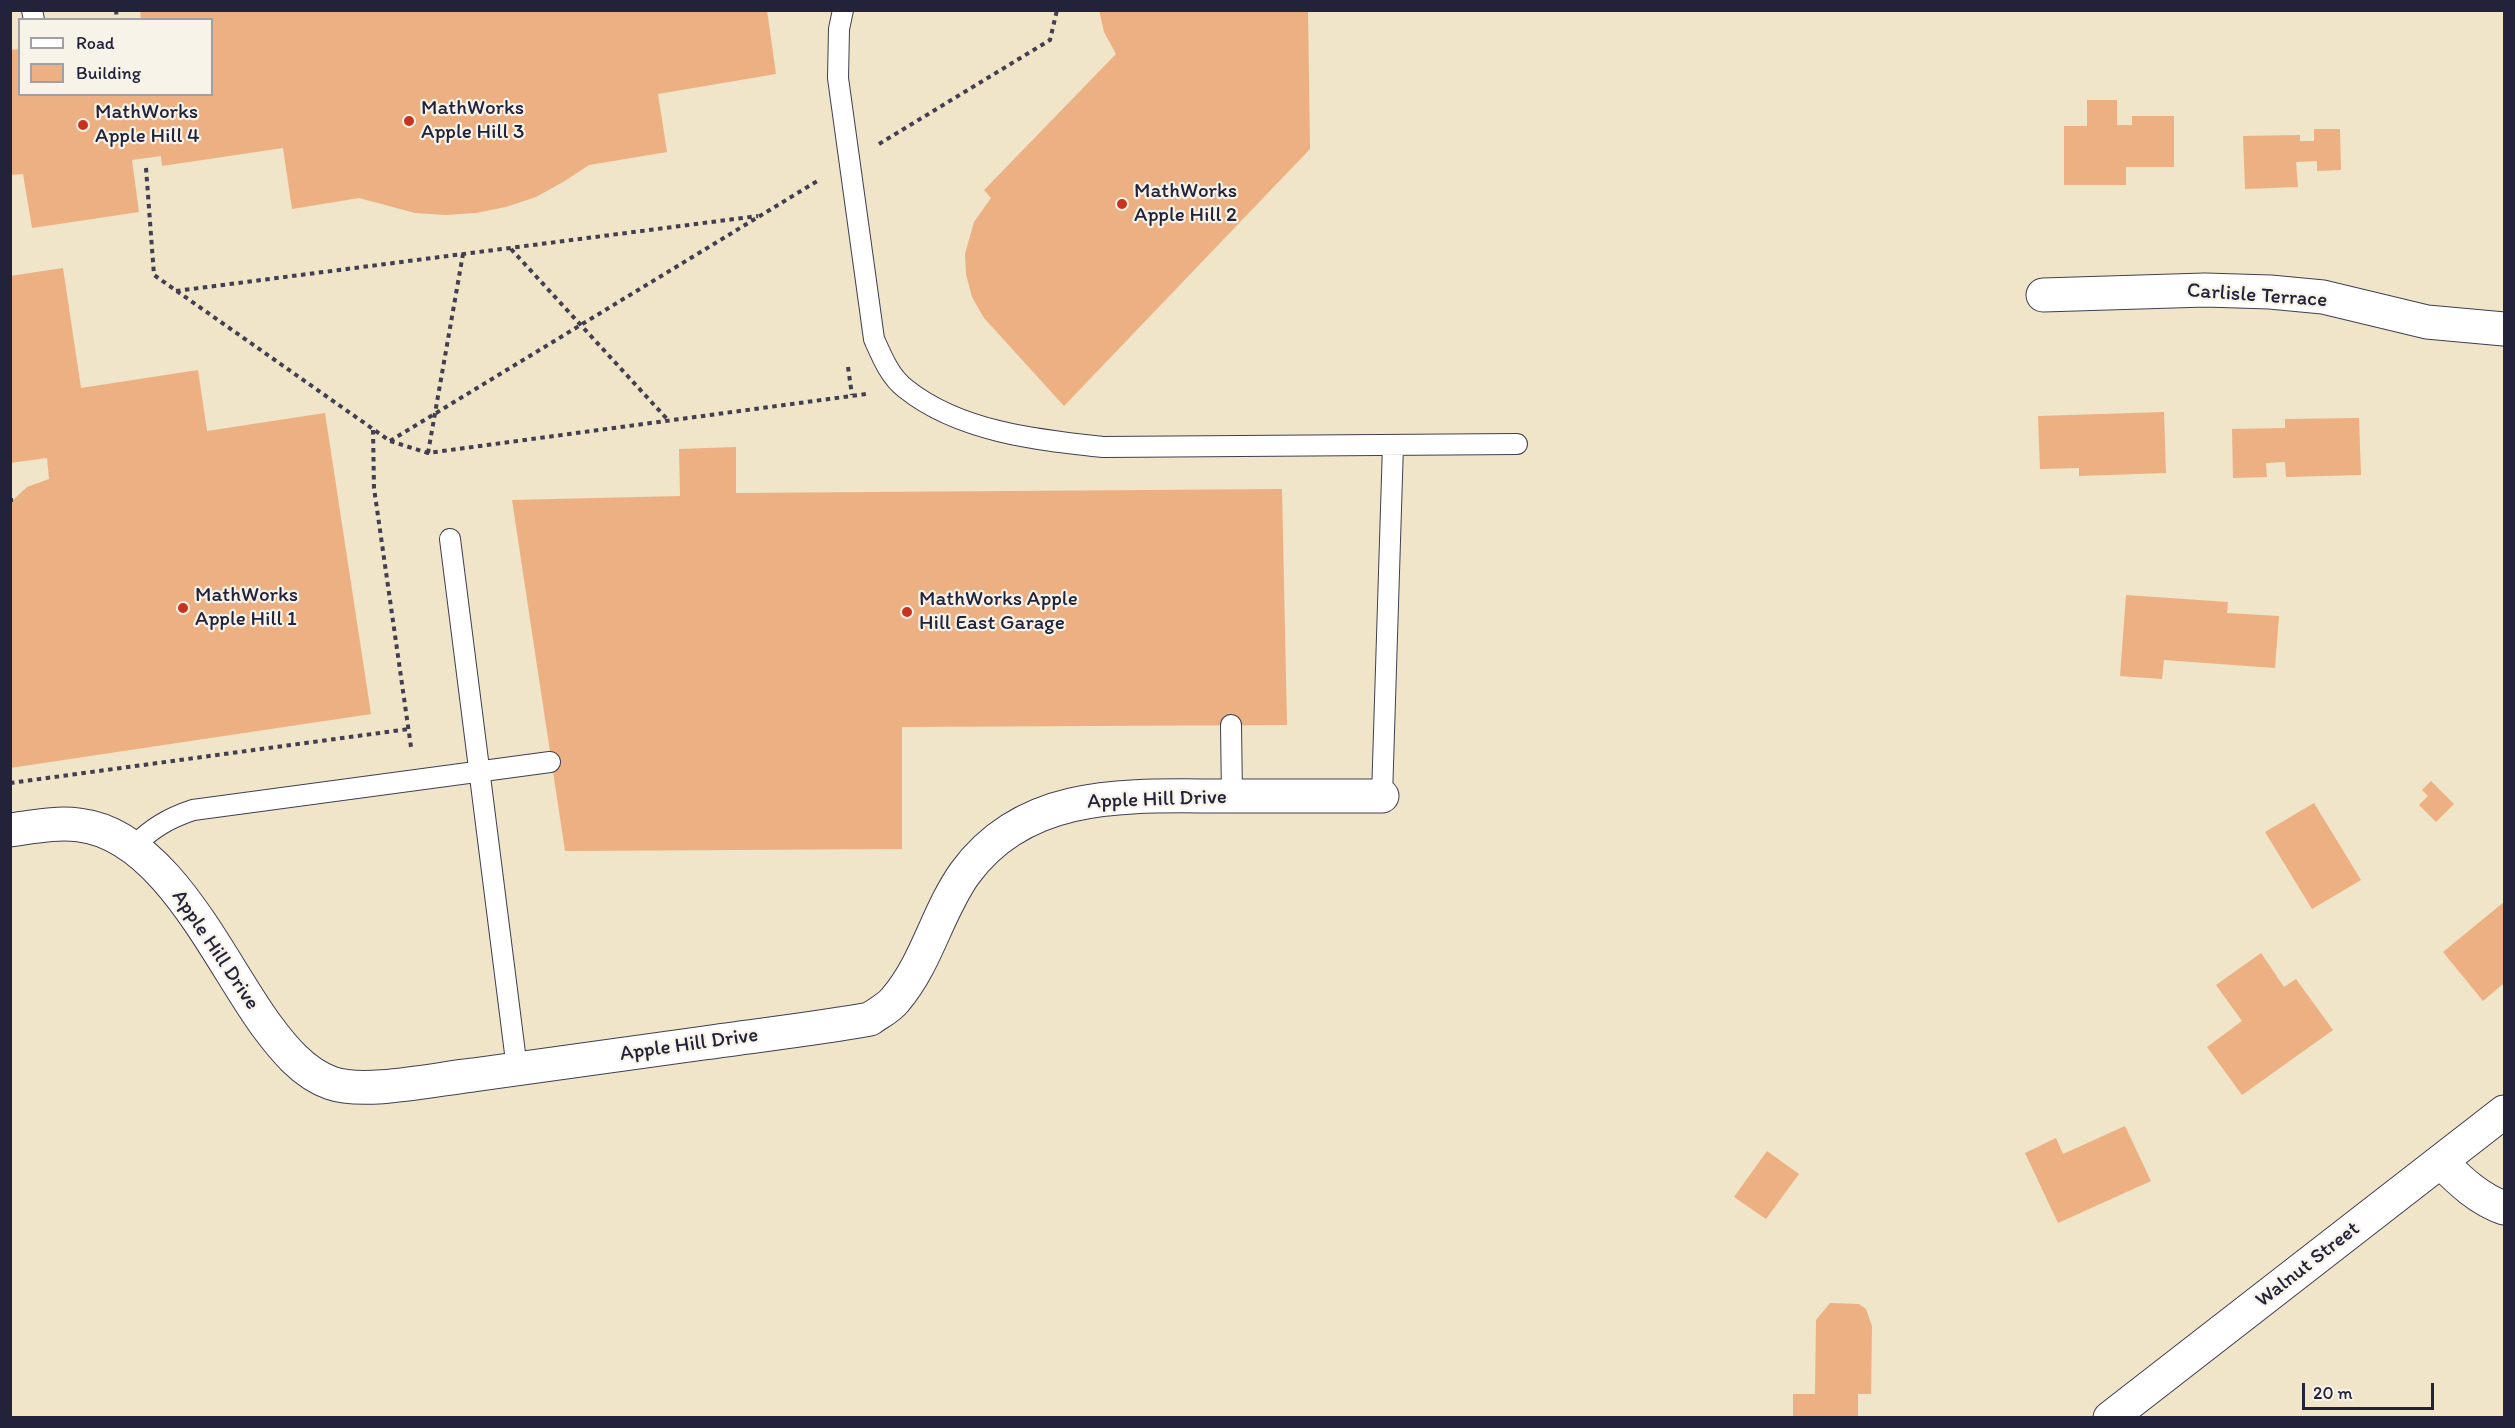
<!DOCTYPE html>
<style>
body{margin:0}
#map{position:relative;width:2515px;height:1428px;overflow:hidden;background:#f0e4c9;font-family:Itim,sans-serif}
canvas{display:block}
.frame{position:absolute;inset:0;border:12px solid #22223b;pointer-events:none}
.legend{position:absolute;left:18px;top:18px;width:195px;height:78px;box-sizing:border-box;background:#f7f3e8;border:2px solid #a29fa3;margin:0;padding:8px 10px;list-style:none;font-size:18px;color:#22223b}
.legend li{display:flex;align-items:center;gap:12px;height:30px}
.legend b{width:30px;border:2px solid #a29fa3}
.scale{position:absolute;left:2302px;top:1383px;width:132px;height:27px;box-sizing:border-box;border:3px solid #22223b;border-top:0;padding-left:8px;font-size:18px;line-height:21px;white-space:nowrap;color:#22223b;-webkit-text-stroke:4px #f7f3e8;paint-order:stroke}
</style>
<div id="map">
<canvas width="2515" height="1428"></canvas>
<div class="frame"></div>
<ul class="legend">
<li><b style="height:8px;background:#fff"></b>Road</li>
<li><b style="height:16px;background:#ecb082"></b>Building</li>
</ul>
<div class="scale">20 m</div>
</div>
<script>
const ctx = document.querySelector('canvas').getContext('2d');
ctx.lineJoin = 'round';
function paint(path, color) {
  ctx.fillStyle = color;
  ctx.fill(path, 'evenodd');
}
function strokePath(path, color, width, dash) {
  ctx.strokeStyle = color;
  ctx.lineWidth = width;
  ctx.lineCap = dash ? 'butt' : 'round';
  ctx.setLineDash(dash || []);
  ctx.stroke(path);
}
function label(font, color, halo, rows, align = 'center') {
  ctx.font = font + ' Itim,sans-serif';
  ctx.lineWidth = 4.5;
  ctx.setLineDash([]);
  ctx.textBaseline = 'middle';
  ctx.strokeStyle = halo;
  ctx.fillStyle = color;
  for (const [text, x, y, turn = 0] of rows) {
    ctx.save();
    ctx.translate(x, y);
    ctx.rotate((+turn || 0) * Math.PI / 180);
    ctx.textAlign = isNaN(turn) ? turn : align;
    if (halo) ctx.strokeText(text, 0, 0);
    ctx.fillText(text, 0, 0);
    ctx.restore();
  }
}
paint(new Path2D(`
 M140,10H767L776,74L658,94L667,152L589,165L563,182L536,197L506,207L476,213L446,215L415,213L359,198L292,209L283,148L162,166L161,156L132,160L139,212L32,228L23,174L10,175V50L20,49V94H212V20H141Z
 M1099,10H1308L1310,149L1064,406L984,318L972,297L966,274L965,254L974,222L991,198L984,190L1116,54L1104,32Z
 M2087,100H2117V125H2132V116H2174V167H2126V185H2064V126H2087Z
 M2314,129H2340L2341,170L2317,171V161L2296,162L2298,187L2245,189L2243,136L2300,135V141H2314Z
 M63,268L81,388L198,370L207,431L325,413L371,714L10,768V503L27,487L49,479L47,458L10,463V276Z
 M2164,412L2166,473L2079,476V468L2040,469L2038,416Z
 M2359,418L2361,475L2286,477L2285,462L2266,463L2267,477L2233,478L2232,429L2285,428V419Z
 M736,447V493L1282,489L1287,725L902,727V849L565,851L512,500L680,496L679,449Z
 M2126,595L2228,602L2227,613L2279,616L2275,668L2164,660L2162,679L2120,676Z
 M2431,781L2454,804L2436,822L2419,805L2428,796L2422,790Z
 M2314,803L2361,880L2312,909L2265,832Z
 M2504,902V983L2483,1001L2443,952Z
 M2261,953L2284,987L2296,979L2333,1030L2242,1095L2207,1047L2242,1021L2216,985Z
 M2125,1126L2151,1181L2058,1223L2025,1153L2056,1138L2063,1154Z
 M1767,1151L1799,1174L1766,1219L1734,1197Z
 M1830,1303L1859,1304L1866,1309L1872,1326L1871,1394H1858V1418H1793V1394H1815L1816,1320Z`), '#ecb082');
const lane = new Path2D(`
 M32,10L34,20
 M843,10L839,29L838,78L874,339C882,357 890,377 906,389C960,432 1038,440 1103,447L1517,444
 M450,539L517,1069
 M1231,725L1232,796
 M1382,796L1393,445
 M134,846C152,828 169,818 193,810L550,762`);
const street = new Path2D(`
 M2043,295L2205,290L2270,292L2323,297L2427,322L2504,329
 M10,830C33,827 56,822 79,825C166,835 219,961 266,1025C283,1048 303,1073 331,1083C365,1095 436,1079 473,1075C550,1065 627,1054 704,1043C759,1035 815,1029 870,1019C878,1013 889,1008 895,1000C927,963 937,912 965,873C1027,788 1130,796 1223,796C1276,796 1329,796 1382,796
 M2441,1162C2461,1182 2479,1199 2504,1208`);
const secondary = new Path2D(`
 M2110,1418L2504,1112`);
strokePath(lane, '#413f50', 22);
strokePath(street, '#413f50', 35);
strokePath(secondary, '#413f50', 35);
strokePath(new Path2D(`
 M116,10L117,20
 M879,144L1050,40L1057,10
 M146,168L154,275L390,441L428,453L866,394
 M511,249L668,420
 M176,291L758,216
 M848,367L852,395
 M373,430L374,488L411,747
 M390,441L819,180
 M428,453L463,254
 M10,500H13
 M10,783L409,729`), '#413f50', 4, [4.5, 4.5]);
strokePath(lane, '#fff', 20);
strokePath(street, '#fff', 33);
strokePath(secondary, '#fff', 33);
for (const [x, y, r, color] of [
 [409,121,6,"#c8321e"],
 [83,125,6,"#c8321e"],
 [1122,204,6,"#c8321e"],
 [183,608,6,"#c8321e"],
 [907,612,6,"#c8321e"]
]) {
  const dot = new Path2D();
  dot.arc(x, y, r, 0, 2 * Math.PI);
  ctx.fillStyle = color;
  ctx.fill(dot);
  strokePath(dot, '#f7f3e8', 2);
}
label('21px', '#22223b', '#f7f3e8', [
 ["MathWorks",421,109],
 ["Apple Hill 3",421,133],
 ["MathWorks",95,113],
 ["Apple Hill 4",95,137],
 ["MathWorks",1134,192],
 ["Apple Hill 2",1134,216],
 ["MathWorks",195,596],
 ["Apple Hill 1",195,620],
 ["MathWorks Apple",919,600],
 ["Hill East Garage",919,624]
], 'left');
label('21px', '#22223b', '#f7f3e8', [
 ["Carlisle Terrace",2257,296,4],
 ["Apple Hill Drive",1157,800,-2],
 ["Apple Hill Drive",215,950,56],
 ["Apple Hill Drive",689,1045,-8],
 ["Walnut Street",2308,1265,-38]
]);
</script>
